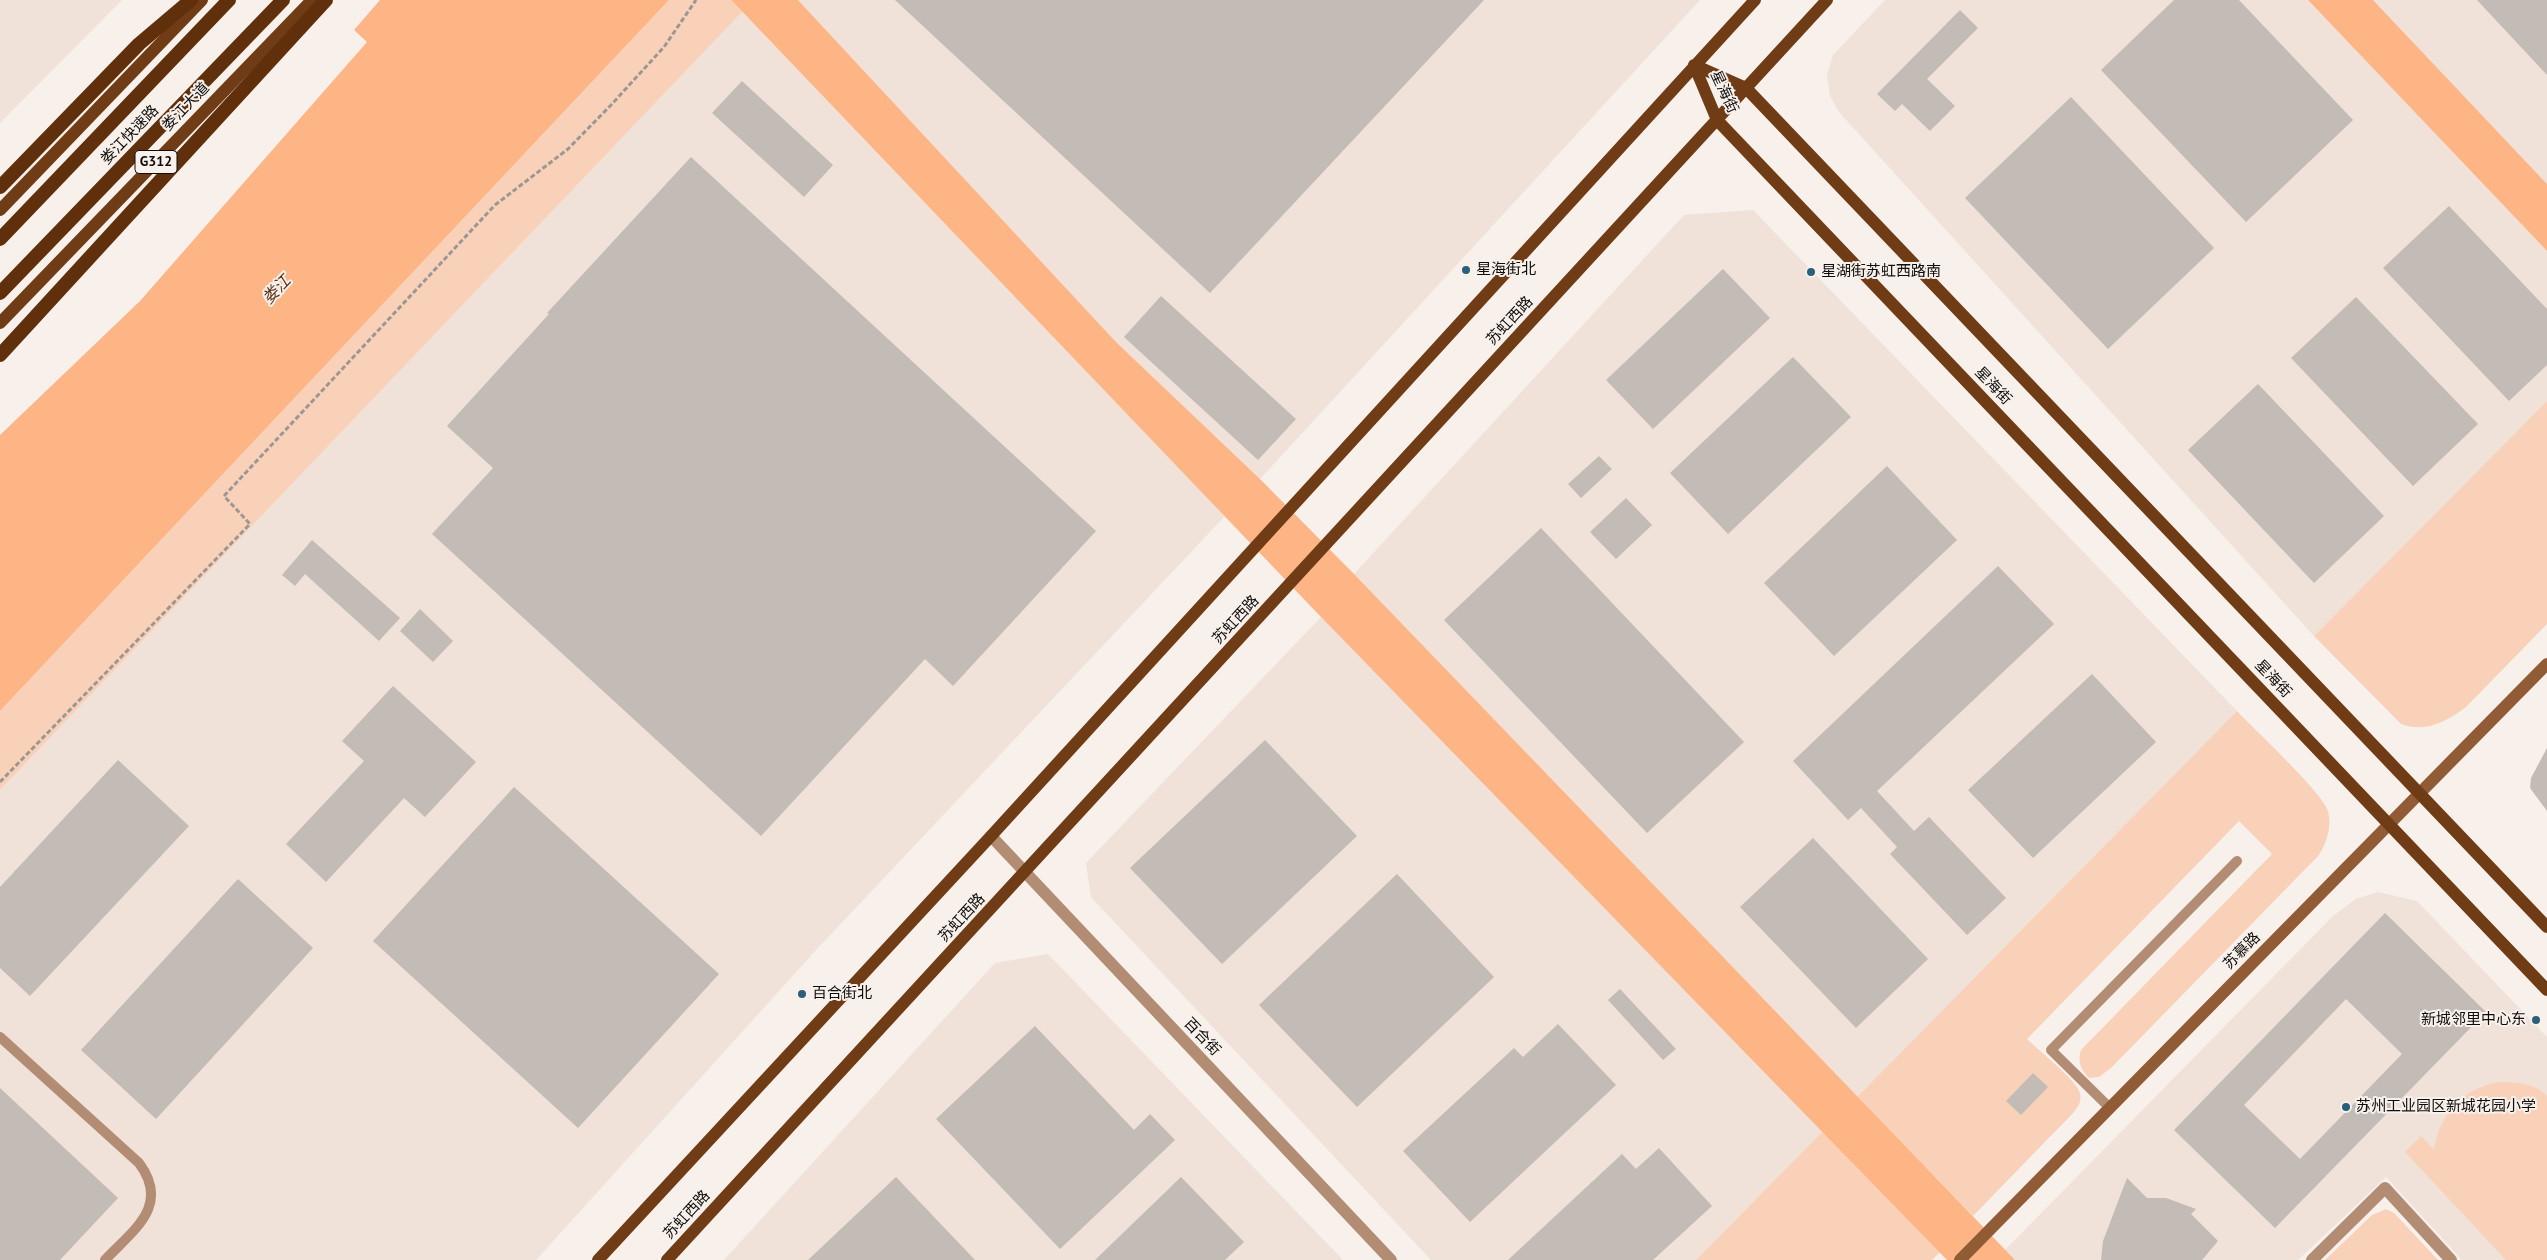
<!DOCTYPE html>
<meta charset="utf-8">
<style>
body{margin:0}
canvas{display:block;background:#f7f0eb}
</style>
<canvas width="2547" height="1260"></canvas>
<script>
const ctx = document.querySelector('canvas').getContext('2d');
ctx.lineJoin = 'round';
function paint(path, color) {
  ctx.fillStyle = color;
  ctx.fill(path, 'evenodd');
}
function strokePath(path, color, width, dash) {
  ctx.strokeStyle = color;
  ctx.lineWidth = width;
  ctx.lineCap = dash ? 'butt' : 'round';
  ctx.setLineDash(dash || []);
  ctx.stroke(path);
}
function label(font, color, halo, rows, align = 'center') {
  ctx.font = font + ' "PT Sans","Noto Sans SC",sans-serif';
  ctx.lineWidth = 4;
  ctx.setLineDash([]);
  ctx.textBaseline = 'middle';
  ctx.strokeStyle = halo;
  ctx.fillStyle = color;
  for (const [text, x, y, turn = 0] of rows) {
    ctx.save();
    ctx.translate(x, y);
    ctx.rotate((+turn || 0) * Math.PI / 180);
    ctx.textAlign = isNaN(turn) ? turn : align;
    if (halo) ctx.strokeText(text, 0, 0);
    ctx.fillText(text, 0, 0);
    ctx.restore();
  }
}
paint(new Path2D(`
 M0,0H122L0,123Z
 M798,0H1700L1260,479L1116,342Z
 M1885,0H2308L2547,251V401L2314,636L1839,112L1830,96L1827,75L1833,55Z
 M2373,0H2547V184Z
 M742,12L1225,516L817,949L536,1260H0V790Z
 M1753,210L2237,711L1857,1097L1354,574L1684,215Z
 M1321,617L1823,1131L1696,1260H1431L1091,897L1086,863Z
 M2378,892L2417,901L2547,1037V1260H2462L2386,1177L2298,1260H2015L2005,1250L2333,916L2356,899Z
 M1048,954L1343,1260H724L995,963Z`), '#f0e2d9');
paint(new Path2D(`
 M669,0H731L742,12L0,790V711Z
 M2547,401V624L2466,707C2446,722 2426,733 2401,724L2314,636Z
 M2237,711C2254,729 2323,793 2328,811C2332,826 2327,842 2319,855L2112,1067L2099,1077L2089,1078C2081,1070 2077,1061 2081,1050L2272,854L2239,821L2027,1039C2037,1049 2079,1082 2080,1094C2082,1101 2078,1107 2074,1112L1973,1216L1857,1097Z
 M2499,1082C2515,1082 2535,1083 2547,1096V1260H2506L2405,1152L2421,1136L2434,1150C2440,1113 2462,1089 2499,1082Z
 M1823,1131L1940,1252L1932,1260H1696Z
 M2386,1209L2394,1213L2438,1260H2325L2372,1215Z`), '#f9d1b8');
paint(new Path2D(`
 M380,0H669L0,711V435L140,301L367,42L354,30Z
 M731,0H798L1116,342L1260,479L1354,574L2015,1260H1947L1321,617Z
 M2308,0H2373L2547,184V251Z`), '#fdb586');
paint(new Path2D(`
 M895,0H1484L1210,293Z
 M2174,0H2239L2353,120L2246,222L2101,70Z
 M2477,0H2547V75Z
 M1960,10L1978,28L1927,79L1955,106L1930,131L1902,104L1895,111L1877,94Z
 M742,81L833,165L804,197L712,113Z
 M2071,97L2214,248L2108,349L1965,198Z
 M691,157L1096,531L953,686L925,659L761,836L432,534L493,468L447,426L549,314L547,313Z
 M2449,206L2547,309V365L2509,401L2383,268Z
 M1723,269L1770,318L1653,429L1606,380Z
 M1161,296L1296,419L1258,460L1124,337Z
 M2356,297L2478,424L2413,486L2291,358Z
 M1793,357L1851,417L1728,534L1670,473Z
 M2258,384L2384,516L2314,583L2188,450Z
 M1599,456L1612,469L1581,498L1568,484Z
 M1887,466L1957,540L1834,656L1764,583Z
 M1626,498L1652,525L1616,559L1590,532Z
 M1541,528L1744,742L1647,833L1444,620Z
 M312,540L400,618L379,641L305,574L295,586L282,575Z
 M1998,566L2054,624L1877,791L1914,831L1929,817L2006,898L1967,935L1890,854L1897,847L1861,808L1848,820L1793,761Z
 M420,609L453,641L433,662L400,631Z
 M2092,674L2156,742L2033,858L1968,790Z
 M393,686L476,762L425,817L404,798L326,882L286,844L364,761L342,741Z
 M1265,740L1357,836L1222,964L1130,868Z
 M2547,748V811L2530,788L2531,778Z
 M118,760L189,826L30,996L0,968V887Z
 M514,787L719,974L578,1128L373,941Z
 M1813,838L1928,959L1856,1028L1740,907Z
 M1397,874L1494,977L1357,1107L1259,1005Z
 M238,879L313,948L156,1119L81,1050Z
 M2385,913L2486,1012L2275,1228L2174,1130ZM2346,999L2402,1054L2300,1159L2244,1105Z
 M1620,989L1676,1049L1663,1060L1608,1000Z
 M1558,1024L1616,1085L1470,1222L1403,1151L1514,1048L1523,1057Z
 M1035,1026L1134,1130L1150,1114L1175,1140L1060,1249L936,1119Z
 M2033,1073L2048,1087L2021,1115L2006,1101Z
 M0,1088L118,1198L60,1260H0Z
 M1659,1148L1712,1206L1653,1260H1508L1622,1154L1636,1169Z
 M896,1177L975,1260H808Z
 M1181,1177L1244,1242L1225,1260H1095Z
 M2127,1178L2147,1198H2166L2196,1209L2191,1214L2218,1241L2202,1260H2101L2103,1241Z`), '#c2bbb6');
strokePath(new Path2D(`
 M0,782L250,524L224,496L495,205L568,149L611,105L664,47L696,0`), '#9c9793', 3, [5, 2.5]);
strokePath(new Path2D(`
 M0,1037L139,1163C171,1206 133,1230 105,1260
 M2110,1108L2051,1050L2237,861`), '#b38c74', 10);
strokePath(new Path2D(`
 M2312,1260L2385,1188L2451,1260`), '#b38c74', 12);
strokePath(new Path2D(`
 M991,836L1391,1260`), '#b38c74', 12);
strokePath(new Path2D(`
 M1960,1260L2547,664`), '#915b36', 12);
strokePath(new Path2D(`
 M1694,65L1717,120L2547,990
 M1694,65L1746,88L2547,927
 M0,210L202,0
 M0,323L312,0
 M598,1260L991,836L1755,0
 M667,1260L1827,0`), '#703c16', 12);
strokePath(new Path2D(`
 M0,187L139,44L191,0
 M0,239L229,0
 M0,293L283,0
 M0,355L326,0`), '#60300c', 14);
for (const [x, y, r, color] of [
 [1466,270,5,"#295f7a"],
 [1811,272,5,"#295f7a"],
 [802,994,5,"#295f7a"],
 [2536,1020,5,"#295f7a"],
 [2346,1107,5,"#295f7a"]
]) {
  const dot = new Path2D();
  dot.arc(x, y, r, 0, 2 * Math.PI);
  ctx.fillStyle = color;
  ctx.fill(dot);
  strokePath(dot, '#f7f0eb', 2);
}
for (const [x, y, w] of [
 [156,162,42]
]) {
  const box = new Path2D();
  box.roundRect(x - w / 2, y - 11.5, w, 23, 4);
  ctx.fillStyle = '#f7f0eb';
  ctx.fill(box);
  strokePath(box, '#0f0d0b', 1);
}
label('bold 14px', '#0f0d0b', null, [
 ["G312",156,162]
]);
label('15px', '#0f0d0b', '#f7f0eb', [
 ["星海街",1724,92,65],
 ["娄江大道",186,107,-46],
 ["娄江快速路",130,135,-46],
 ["苏虹西路",1510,321,-47],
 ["星海街",1993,386,46],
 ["苏虹西路",1236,620,-47],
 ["星海街",2273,679,46],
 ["苏虹西路",962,918,-47],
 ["苏慕路",2242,951,-45],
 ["百合街",1202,1037,46],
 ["苏虹西路",687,1215,-47]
]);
label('15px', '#0f0d0b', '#f7f0eb', [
 ["星海街北",1476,270],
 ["星湖街苏虹西路南",1821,272],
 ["百合街北",812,994],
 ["新城邻里中心东",2526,1020,"right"],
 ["苏州工业园区新城花园小学",2356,1107]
], 'left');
label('italic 16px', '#58341b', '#f7f0eb', [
 ["娄江",277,290,-46]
]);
</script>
